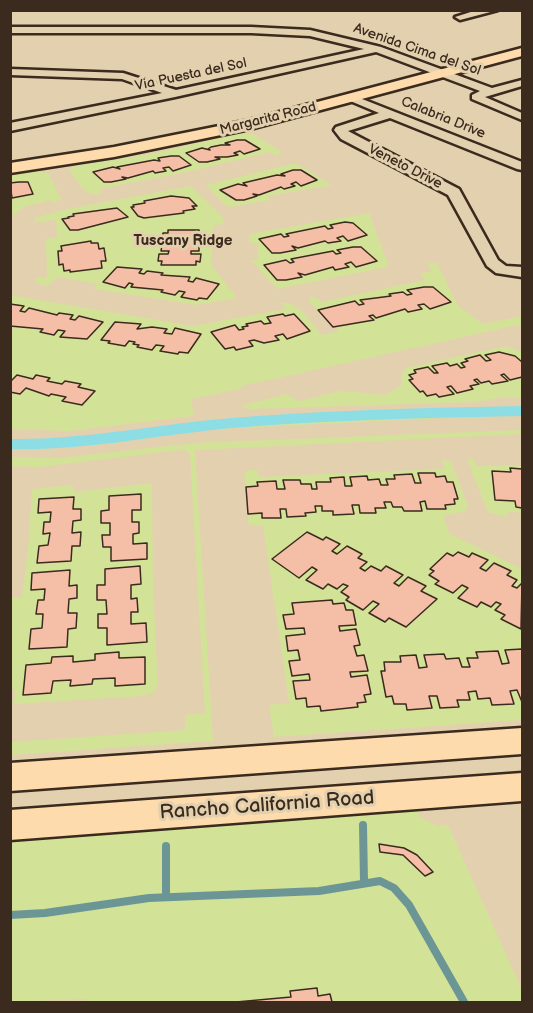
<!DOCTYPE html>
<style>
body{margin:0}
#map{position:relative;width:533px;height:1013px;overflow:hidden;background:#e3d0ae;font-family:"Balsamiq Sans",sans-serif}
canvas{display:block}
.frame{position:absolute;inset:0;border:12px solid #3b2a1e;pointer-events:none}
</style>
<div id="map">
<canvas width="533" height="1013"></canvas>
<div class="frame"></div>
</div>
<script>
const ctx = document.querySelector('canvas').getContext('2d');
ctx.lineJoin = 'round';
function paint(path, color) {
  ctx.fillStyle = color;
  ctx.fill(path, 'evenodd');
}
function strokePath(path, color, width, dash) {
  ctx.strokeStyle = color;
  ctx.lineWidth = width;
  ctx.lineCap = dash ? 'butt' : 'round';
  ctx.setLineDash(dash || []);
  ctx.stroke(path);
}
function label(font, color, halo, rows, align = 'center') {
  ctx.font = font + ' "Balsamiq Sans",sans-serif';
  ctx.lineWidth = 6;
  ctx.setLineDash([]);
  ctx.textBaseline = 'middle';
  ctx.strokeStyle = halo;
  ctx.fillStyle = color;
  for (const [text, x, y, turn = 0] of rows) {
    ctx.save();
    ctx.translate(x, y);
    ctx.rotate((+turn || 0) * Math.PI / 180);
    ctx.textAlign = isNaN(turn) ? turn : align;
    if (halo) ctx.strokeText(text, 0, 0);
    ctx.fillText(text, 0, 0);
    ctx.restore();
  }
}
paint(new Path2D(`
 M237,134H253L282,152L277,156L270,152L196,170L100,189L101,194C83,197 78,182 69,169L79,164L145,155Z
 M295,163L332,185L268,196L270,200L230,207L226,206L206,185Z
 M31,171L48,173L61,199L53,203L50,200L25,207L11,216V174Z
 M191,186L222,216L224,224L214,225L211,265L237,298L197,305L94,289L98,284L58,277L47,286L35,282L36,278L47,277L46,239L57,237L56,220L34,222L35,218L62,210Z
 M369,213L389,266L387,267L277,289L251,260H257L258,243H249L250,234Z
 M427,263H437L458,306L483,324L522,316V324L241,386L242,388L192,399L193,416L70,431L11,429V401L13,396L10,395V295L193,326L286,309L281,303C299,300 311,323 322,335L339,331L309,302L311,297H316L321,302L425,280L420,273L432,272Z
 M506,346L522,352V397L498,398L476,402L248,409L241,406L286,394L300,401L340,391L384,395L396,389L401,385L403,370L406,368Z
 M522,409V414L194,430V425Z
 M522,430V434L195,450L213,741L11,755V742L185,730V715L205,713L190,454L187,451L179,450L39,467L11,466V457L60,458L195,443Z
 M469,458L473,459L477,466L522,465V513L509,511L507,517L488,512L468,462Z
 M442,460L451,462L468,506L465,511L443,516L450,534L522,569V720L274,737L269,705L289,703L263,525H251L248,522V514L262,513L263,518H281L280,509H286L287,517L305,516V513L315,506H322L323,511H333L334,515L352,505H359L360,513H376L375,508H385L384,502H391L393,507H402L404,511H422L420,502L425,501L428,509H446L445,505L455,504L454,499L458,498L453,482H447L445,476L436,477L435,473L418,474L421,483H415L412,474L395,475V479H386L388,485H381L379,479L368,480L367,476L351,477L352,486H345L343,477L330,478L331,482H317V489H312L311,484H301L300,480H284L285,489H277L276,481L257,482L258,486L246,487L244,474L249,470H257L259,477L444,469Z
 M152,483L153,589L158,684L155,692L142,696L14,704L15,689H10V598L22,597L28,549L32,489L73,485L74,492Z
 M418,811L420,817L437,826L448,825L522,990V1002H332L330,995L318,996L317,988L290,992L291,997L236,1002H86L85,999L11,1002V839Z`), '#d2e397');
strokePath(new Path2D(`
 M363,825L364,882
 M166,846V897
 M10,915L45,913L149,898L319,891L380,881L394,888L409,905L464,1002`), '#6c9695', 8);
paint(new Path2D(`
 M522,406V416C425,418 328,420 232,428C157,435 85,451 10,449V439C85,440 158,424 232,418C328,410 425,408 522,406Z`), '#8cdee4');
const building = new Path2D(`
 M237,140H245L260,149L244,154L240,151L234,153L238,155L227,157H215L220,159L207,162H199L186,153L202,148L210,150L208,149L211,147L221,145H230L225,143Z
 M171,156H179L191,165L173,171L169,167L163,168L166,171L155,173L153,171L128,178L122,177L126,179L111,182H104L93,172L113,167L120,169L117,167L154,160L160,161L158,158Z
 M293,170H301L317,180L301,186L296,182L291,184L295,186L284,189L281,187L259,195L253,194L257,196L244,200H236L220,190L238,184L247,186L243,183L277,175L285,176L281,174Z
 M19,182H28L33,194L12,198L10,183Z
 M171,196L189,198L197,206H192L195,209L183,211L184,213L144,218L138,216L131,207H134L133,205L145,203L144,201Z
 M117,208L128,217L78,230H70L62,219L69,218L68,217L74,216L73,214Z
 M345,222L353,223L367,235L348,241L343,236L337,238L341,241L328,243L325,241L298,248L292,246L296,250L280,253H272L259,239L281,234L284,237L289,236L286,234L325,226L328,229L333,228L330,225Z
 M168,230H199V233H202L201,240H192V242L199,245V251H191V254H201L200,262L196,261V265H161L162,261H158L159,254H168L169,251H161L162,245L171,242V240H162L163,233H168Z
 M91,241V243H98L99,249L104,248L106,261H101L102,268L70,272V270L64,271L63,264L59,265L58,251H62L61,246Z
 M353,247H361L377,261L356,267L351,262L345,264L349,267L335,270L333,267L305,275L298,273L302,277L286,280H277L264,265L286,260L290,263L294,262L291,259L333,251L336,254L341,253L337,250Z
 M117,267L142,269L139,273L144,274L147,271L163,273L161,275L190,277L188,281L193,282L196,278L219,284L207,299L199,298L197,300L181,297L185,292L179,291L175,295L161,292L163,290L131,287L133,284L129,283L125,288L103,282Z
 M424,287H433L451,302L430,309L424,304L418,305L422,309L408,312L405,309L376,318L373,315L369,316L374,320L333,327L318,310L355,301L359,305L364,304L360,300L391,296L389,294L403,292L407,295L412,294L407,290Z
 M10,304L24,306L20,311L25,312L29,308L57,315L59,313L73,315L70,319L75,320L79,316L103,322L87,339L60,337L65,331L58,330L54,335L40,332L43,329L10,326Z
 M283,314L285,316L294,314L310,331L287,339L283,334L275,336L279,340L264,343L254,340L249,341L253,346L236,350L234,347L225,349L211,332L235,325L239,330L244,329L242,327L248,326L246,324L261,321L264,324L271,323L267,317Z
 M115,322L141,324L137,329L152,327L167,329L164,333L172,334L175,328L201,334L188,353L179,352L178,354L160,351L164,346L156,345L152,350L137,347L139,345L133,344L135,342L129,341L125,346L108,343L110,341L101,340Z
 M499,352L515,356L522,362V377L510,380L504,374L501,375L508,381L492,384L489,381L481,383L477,379L474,380L479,384L470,386L473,389L457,393L451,386L447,387L454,394L439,397L436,394L427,396L423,391L420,392L409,380L413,379L409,375L416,373L414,370L428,367L434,373H438L432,366L447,363L450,366L457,364L461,368L465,367L461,363L468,361L465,359L480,355L486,361L491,360L485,355Z
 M17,375L33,379L36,375L50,378L47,381L62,384L65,381L81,384L78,387L95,391L82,405L62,401L66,397L51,394L49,396L26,388L20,394L10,392V382Z
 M510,468L522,469V508L516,507L515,501L495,500L492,471L511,472Z
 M418,473H435L436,477L445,476L447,482H453L458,499H454L455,504L445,505L446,509H427L425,501L420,502L422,511H404L402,507H393L391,502H384L386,508H375L376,513H360L359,505H352L354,514L333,515V511H322V506H315L316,512L305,513L306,516L287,517L286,509H280L281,518H262V513L248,514L246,487L258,486L257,482L276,481L277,489H285L283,480H300L301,484H311L312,489H317L316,482H331L330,478L344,477L345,486H352L350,477L367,476L368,480L379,479L381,485H388L386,479H395L394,475L412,474L415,483H421Z
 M141,494V510H132V522H139V533L133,534V544L147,543V559L111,561V547H103L102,535H110V523H101V511L109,510V496Z
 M74,497L73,509H81V520L73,521L72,533L81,532L80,546H72L71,561L37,563L39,546L48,545L50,533L43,534L44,522H50L51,512L38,513L39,499Z
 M307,532L323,540L326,537L340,544L332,551L337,554L347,546L362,554L358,558L367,562L360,568L365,571L371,566L381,571L386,566L403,575L394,583L399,586L408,577L426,586L421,591L437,599L406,627L389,618L385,622L369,613L379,604L373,601L363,610L346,600L349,597L341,592L348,586L343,584L337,589L328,584L323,589L306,580L317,570L312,567L299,578L272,559Z
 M458,552L469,557L472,553L488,560L480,568L486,571L494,563L511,571L507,575L517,580L512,586L517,588L522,583L521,629L501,619L505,615L495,610L501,604L496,602L491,607L481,602L477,607L458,598L468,588L462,585L453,593L435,584L439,581L429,575L434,571L430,569L447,553L453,556Z
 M140,566L141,584L131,585V599L137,598L138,612H131V624L146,623L147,642L107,645V628H98V614H107L106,600H97V585H105V569Z
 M70,570L69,586L77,585V598L69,599L68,613H77L76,628L68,629L67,647L29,649L31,629L42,628L43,614H36L38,600H44L45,589L31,590L32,573Z
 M332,600L333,604L344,603L346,610H353L356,625L339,626L340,631L356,629L360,645L354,646L357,656L364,655L368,671L350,672L351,677L367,675L371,694L364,695L366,702L357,703L358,707L321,711L320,706L307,707L306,698L296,699L293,681L310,680L309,674L292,676L289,661L300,660L298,650L288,651L286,636L305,634L304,628L286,629L283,615L294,614L292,603Z
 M522,649V702L517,690L510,691L514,704L492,705L490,698L478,699L476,691L468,692L470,700H457L459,707L440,708L437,696H429L432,708L407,710L406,704H394L392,696L386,697L381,671H385L384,662H401L400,656L416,655L419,668L427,667L424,655L444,654L446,659L459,658L462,667H470L467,658H478L476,652L498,651L502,664L509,663L505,650Z
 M119,652V658L145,657V684L115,686V678L93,679L92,684L70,686L71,680L53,681L51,693L23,695L26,665L51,663L52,657L73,656V662L95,660V654Z
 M379,844L404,848L417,855L433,872L425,876L403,855L380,852Z
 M317,988L318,996L330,994L332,1002H236L291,997L290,991Z`);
paint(building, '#f5bfa7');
strokePath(building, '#3b2a1e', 1.5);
const minor = new Path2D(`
 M477,10H498L460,20L455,17Z
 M10,27H251L310,30L381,47L492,88L522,80V86L485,97L522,113V120L472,99V95L480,91L376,52L175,97L10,131V123L162,93L122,79L10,75V69L123,73L176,90L364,49L310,36L251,33H10Z
 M352,95L522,162V170L517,169L390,118L348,131L459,189L498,260L506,266L522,267V277L496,273L487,266L448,195L341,139L334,130L336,127L379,113L348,100V96Z`);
const major = new Path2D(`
 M522,48V56L250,129L114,157L10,173V163L114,147L249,120Z
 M522,728V754L10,791V763Z
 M522,773V801L10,840V810Z`);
strokePath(minor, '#3b2a1e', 5);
strokePath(major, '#3b2a1e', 5);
paint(minor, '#e3d0ae');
paint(major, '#fedbac');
label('14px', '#3b2a1e', '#e3d0ae', [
 ["Avenida Cima del Sol",417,50,19],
 ["Via Puesta del Sol",191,75,-12],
 ["Calabria Drive",443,118,22],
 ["Margarita Road",268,119,-14],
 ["Veneto Drive",405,167,27]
]);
label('bold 15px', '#3b2a1e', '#e3d0ae', [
 ["Tuscany Ridge",183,241]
]);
label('20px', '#3b2a1e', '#e3d0ae', [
 ["Rancho California Road",267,806,-4]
]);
</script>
